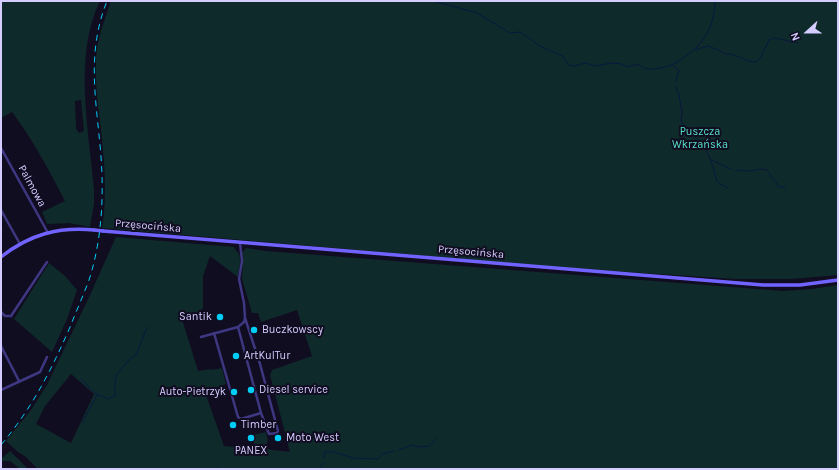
<!DOCTYPE html>
<meta charset="utf-8">
<style>
body{margin:0}
#map{position:relative;width:839px;height:470px;overflow:hidden;background:#110d21;font-family:Karla,sans-serif}
canvas{display:block}
.frame{position:absolute;inset:0;border:2px solid #d5ccff;pointer-events:none}
.north{position:absolute;left:787px;top:12px;width:40px;height:40px;-webkit-text-stroke:3px #110d21;paint-order:stroke;rotate:249deg;font-size:11px;font-weight:700;line-height:16px;text-align:center;color:#d5ccff}
.north::after{content:'';display:block;margin:auto;width:14px;height:18px;background:#d5ccff;clip-path:polygon(50% 0,100% 100%,50% 72%,0 100%)}
</style>
<div id="map">
<canvas width="839" height="470"></canvas>
<div class="frame"></div>
<div class="north">N</div>
</div>
<script>
const ctx = document.querySelector('canvas').getContext('2d');
ctx.lineJoin = 'round';
function paint(path, color) {
  ctx.fillStyle = color;
  ctx.fill(path, 'evenodd');
}
function strokePath(path, color, width, dash) {
  ctx.strokeStyle = color;
  ctx.lineWidth = width;
  ctx.lineCap = dash ? 'butt' : 'round';
  ctx.setLineDash(dash || []);
  ctx.stroke(path);
}
function label(font, color, halo, rows, align = 'center') {
  ctx.font = font + ' Karla,sans-serif';
  ctx.lineWidth = 4;
  ctx.setLineDash([]);
  ctx.textBaseline = 'middle';
  ctx.strokeStyle = halo;
  ctx.fillStyle = color;
  for (const [text, x, y, turn = 0] of rows) {
    ctx.save();
    ctx.translate(x, y);
    ctx.rotate((+turn || 0) * Math.PI / 180);
    ctx.textAlign = isNaN(turn) ? turn : align;
    if (halo) ctx.strokeText(text, 0, 0);
    ctx.fillText(text, 0, 0);
    ctx.restore();
  }
}
paint(new Path2D(`
 M1,1H100C73,56 89,131 94,190V204L90,227L69,223L47,224L42,212L65,201C49,170 33,140 12,112L1,118ZM81,100L84,131L79,133L76,129L75,101Z
 M111,1H838V275L792,279H737L580,269L102,228C108,195 104,155 100,121C97,97 94,72 97,48C100,32 106,16 111,1Z
 M116,237L234,247L236,251L238,252C242,260 239,268 238,277L210,256L203,276V308L197,313L181,316L198,371L211,369L212,370L222,368L226,384L205,392L224,446L255,449L253,435L266,432L268,441L264,449L290,452L270,375L272,370L312,356L297,310L261,322L258,313H252L242,279L243,260L242,253L246,248L266,251L783,291L812,289L838,285V469H38L26,457L18,452L6,441L31,410L47,385L90,295ZM71,374L94,394L71,443L36,424L45,406Z
 M49,263L65,276L77,290L67,319L52,352L14,319Z
 M10,451L28,469H20L10,461H1V459Z`), '#0f2a2b');
strokePath(new Path2D(`
 M433,1L477,13L510,33L520,32L540,46L564,57L568,65L574,66L586,63L595,66L612,63L622,64L628,67L638,64C646,71 652,69 661,68C672,66 677,62 686,56C705,43 715,24 715,1
 M695,50L708,46C714,49 720,49 725,54C736,53 745,62 756,62L761,57L769,40L774,38L798,43
 M673,65L679,70L676,81
 M675,85L679,95L682,113L681,120L683,125L693,133L694,136C708,146 713,166 717,182L728,188
 M710,159L731,169
 M736,170L750,171L761,169L767,170L779,187H785
 M81,379L97,395
 M82,423L97,395H100L107,399L115,396V381L117,374L130,359L136,355L147,327
 M399,450L412,445L418,447L429,446L436,439
 M324,458L325,452H334L353,458L378,459L382,454L394,451
 M217,469V467
 M320,469L323,463`), '#08183e', 1);
strokePath(new Path2D(`
 M1,148L48,233
 M1,210L20,244
 M1,312L5,316H11L47,262
 M238,327L261,413L269,434L277,433L278,431L260,364L245,318
 M214,333L238,417L241,419L261,413
 M201,337L238,327L244,322L245,318L244,303L239,279L242,261L240,243
 M1,346L19,381
 M1,390L40,372L47,357`), '#3e3781', 2.5);
strokePath(new Path2D(`
 M103,231L763,285H800L838,280
 M1,257C30,234 58,227 94,230`), '#7163ff', 3.5);
strokePath(new Path2D(`
 M1,445C32,408 51,371 70,327C76,312 83,296 89,280C100,246 103,210 102,175C100,114 83,61 107,1`), '#00cef7', 1, [6, 5]);
strokePath(new Path2D(`
 M94,230L103,231`), '#7163ff', 3.5);
for (const [x, y, r, color] of [
 [220,317,4,"#00cef7"],
 [254,330,4,"#00cef7"],
 [236,356,4,"#00cef7"],
 [251,390,4,"#00cef7"],
 [234,392,4,"#00cef7"],
 [233,425,4,"#00cef7"],
 [251,438,4,"#00cef7"],
 [278,438,4,"#00cef7"]
]) {
  const dot = new Path2D();
  dot.arc(x, y, r, 0, 2 * Math.PI);
  ctx.fillStyle = color;
  ctx.fill(dot);
  strokePath(dot, '#110d21', 1.5);
}
label('11px', '#56e1c7', '#110d21', [
 ["Puszcza",700,132],
 ["Wkrzańska",700,145]
]);
label('11px', '#d5ccff', '#110d21', [
 ["Palmowa",32,186,61],
 ["Przęsocińska",148,226,5],
 ["Przęsocińska",471,252,5]
]);
label('11px', '#d5ccff', '#110d21', [
 ["Santik",212,317,"right"],
 ["Buczkowscy",262,330],
 ["ArtKulTur",244,356],
 ["Diesel service",259,390],
 ["Auto-Pietrzyk",226,392,"right"],
 ["Timber",241,425],
 ["Moto West",286,438],
 ["PANEX",251,451,"center"]
], 'left');
</script>
